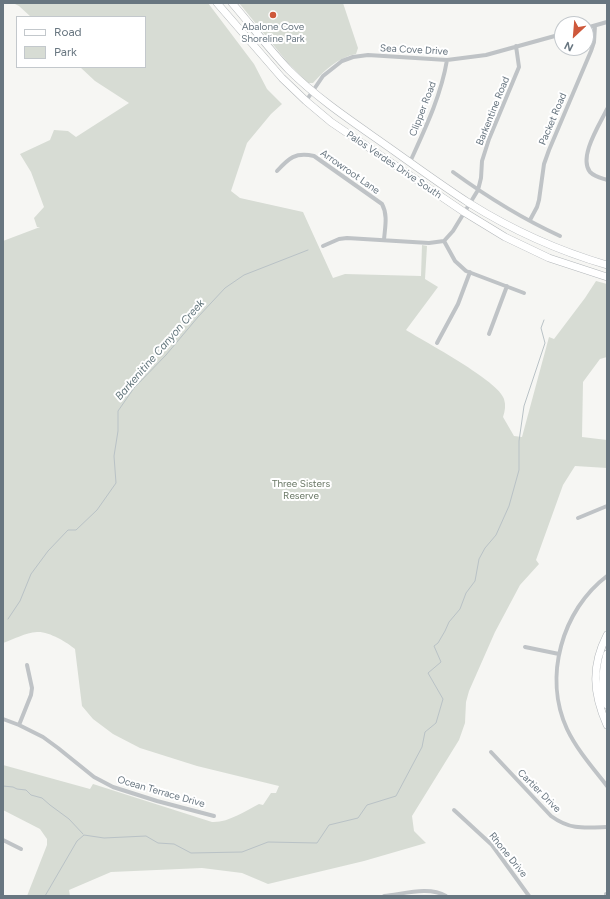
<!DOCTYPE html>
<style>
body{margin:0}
#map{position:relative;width:610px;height:899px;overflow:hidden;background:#f6f6f3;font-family:Figtree,sans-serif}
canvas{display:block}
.frame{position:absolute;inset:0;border:4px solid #687680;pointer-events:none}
.legend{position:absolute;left:16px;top:16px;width:130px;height:52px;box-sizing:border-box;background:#fff;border:1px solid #c3c8cc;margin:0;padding:5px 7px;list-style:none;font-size:12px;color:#687680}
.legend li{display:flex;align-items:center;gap:8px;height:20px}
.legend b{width:20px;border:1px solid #c3c8cc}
.north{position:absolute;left:554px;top:16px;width:40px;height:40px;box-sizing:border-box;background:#fff;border:1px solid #c3c8cc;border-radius:50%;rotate:206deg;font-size:11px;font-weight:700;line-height:16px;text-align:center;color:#687680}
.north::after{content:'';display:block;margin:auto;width:14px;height:18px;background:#ce583b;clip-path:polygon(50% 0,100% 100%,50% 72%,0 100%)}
</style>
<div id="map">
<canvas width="610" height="899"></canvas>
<div class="frame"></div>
<ul class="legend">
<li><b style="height:5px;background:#fff"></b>Road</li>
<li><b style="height:11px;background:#d7dcd4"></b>Park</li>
</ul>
<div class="north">N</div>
</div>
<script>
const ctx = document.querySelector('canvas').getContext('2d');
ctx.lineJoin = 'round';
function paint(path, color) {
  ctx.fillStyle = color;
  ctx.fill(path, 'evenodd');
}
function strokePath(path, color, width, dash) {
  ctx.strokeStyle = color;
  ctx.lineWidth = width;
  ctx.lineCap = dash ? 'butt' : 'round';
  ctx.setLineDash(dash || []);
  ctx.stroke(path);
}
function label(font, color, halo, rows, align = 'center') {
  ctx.font = font + ' Figtree,sans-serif';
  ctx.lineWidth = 4;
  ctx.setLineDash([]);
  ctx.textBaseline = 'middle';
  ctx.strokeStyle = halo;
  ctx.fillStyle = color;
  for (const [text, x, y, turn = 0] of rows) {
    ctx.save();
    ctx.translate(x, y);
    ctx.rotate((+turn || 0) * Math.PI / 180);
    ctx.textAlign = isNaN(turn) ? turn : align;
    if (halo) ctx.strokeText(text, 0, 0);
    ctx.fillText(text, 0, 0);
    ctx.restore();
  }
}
paint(new Path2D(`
 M13,3H208L254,64L267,89L282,104L271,114L247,143L231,191L240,198L303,212L333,278L345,274L421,276L422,245L427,246L425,279L438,287L406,330C425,342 499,381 504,399C506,405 505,411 503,417L514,436L522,437L549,337L554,339L585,298L596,281L607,284V357L600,359L583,382L582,437L607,440V468L575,466L563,485L536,560L539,564L520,585L495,632L469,691L466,702L465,723L459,740L412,816L414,831L426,843L364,861L268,884L242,873L202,868L111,872L69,890L70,896H27L47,845V839L40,829L3,810V765L90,789L93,784L212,822C228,823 245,811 259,804L263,805L271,793H276L279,786L197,766L140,748L113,734L93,719L82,706L75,649C67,642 48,631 37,632C25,633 14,639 3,643V241L40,227H37L34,218L44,207L31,172L20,154L50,140L54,130L68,131L76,137L129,103L95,81L80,67H145V17H31L19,6Z
 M239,3H343L358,48L356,54C337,58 325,70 313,83H308L288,63Z`), '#d7dcd4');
strokePath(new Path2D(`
 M8,619L20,601L31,574L48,551L68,530H76L97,510L116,483L114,456L118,431V411L134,388L166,355L198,317L225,288L244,275L308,250
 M3,786L13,787L17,789L26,790L31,795L42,798L50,805L69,819L83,834
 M45,896L77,841L84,835L104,838L146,836L158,843L174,844L191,853L242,852L268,842L317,843L329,825L358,818L367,805L396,796L422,747L425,732L436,723L443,699L428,673L441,662L434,646L438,643L445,631L449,622L460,609L466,593L475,581L479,559L485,548L496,535L509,506L519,470V441L524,406L545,343L541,328L544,320`), '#b9c2c6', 1);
const primary = new Path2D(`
 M217,3L282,78L306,101L331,122L464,212L505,237L549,258L607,277
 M232,3C251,25 269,49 289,70C318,99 353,122 387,146C414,165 441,185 469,203C512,230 559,251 607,265
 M607,635C591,666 593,694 607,725
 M607,654C602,671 601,688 607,705`);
strokePath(primary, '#b3b7ba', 8);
strokePath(new Path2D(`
 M586,28L607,22
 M306,101L323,76L342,61L353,57L368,55L447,60L486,55L562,34
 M607,109C600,124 578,157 590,172C595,177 601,178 607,180
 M410,162C425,129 441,96 447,60
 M277,171C289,158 295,152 314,156L382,204C388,215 385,227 384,240
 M453,172C486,196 523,219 560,236
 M530,220L537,207L539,200L544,164L549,150L591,51L594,42L595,26
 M444,241L455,261L466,271L524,293
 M323,246L339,239L347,238L429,243L444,241L453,231L478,190L481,178L482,161L489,139L519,67L516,46
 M489,334L507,286
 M437,343L458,304L470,272
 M578,518L607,506
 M607,576C562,610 543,677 567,729C577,750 593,768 607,786
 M525,647L559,654
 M3,719L19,725L43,737L58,748L94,777L113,787L157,801L214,816
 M19,725L31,695L32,688L27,665
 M491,752L551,816C570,830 584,828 607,827
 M454,810L492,845L529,896
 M3,840L21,849
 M606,894L607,895
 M384,896C404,894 429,886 446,896`), '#bfc3c6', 4);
strokePath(primary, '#fff', 7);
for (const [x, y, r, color] of [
 [273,15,4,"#ce583b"]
]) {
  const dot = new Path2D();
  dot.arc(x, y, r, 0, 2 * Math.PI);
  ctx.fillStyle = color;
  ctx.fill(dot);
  strokePath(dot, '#fff', 1.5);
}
label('10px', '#687680', '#fff', [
 ["Abalone Cove",273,27],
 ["Shoreline Park",273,39]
]);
label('10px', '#687680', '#fff', [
 ["Sea Cove Drive",414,50,3],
 ["Clipper Road",423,109,-69],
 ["Barkentine Road",493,111,-68],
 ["Packet Road",553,119,-67],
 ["Palos Verdes Drive South",394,165,34],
 ["Arrowroot Lane",350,172,35],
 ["Cartier Drive",539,791,45],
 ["Ocean Terrace Drive",161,792,16],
 ["Rhone Drive",508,855,51]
]);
label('10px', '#6a7866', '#fff', [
 ["Three Sisters",301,484],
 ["Reserve",301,496]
]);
label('italic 11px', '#64777d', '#fff', [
 ["Barkenitine Canyon Creek",160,350,-49]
]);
</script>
